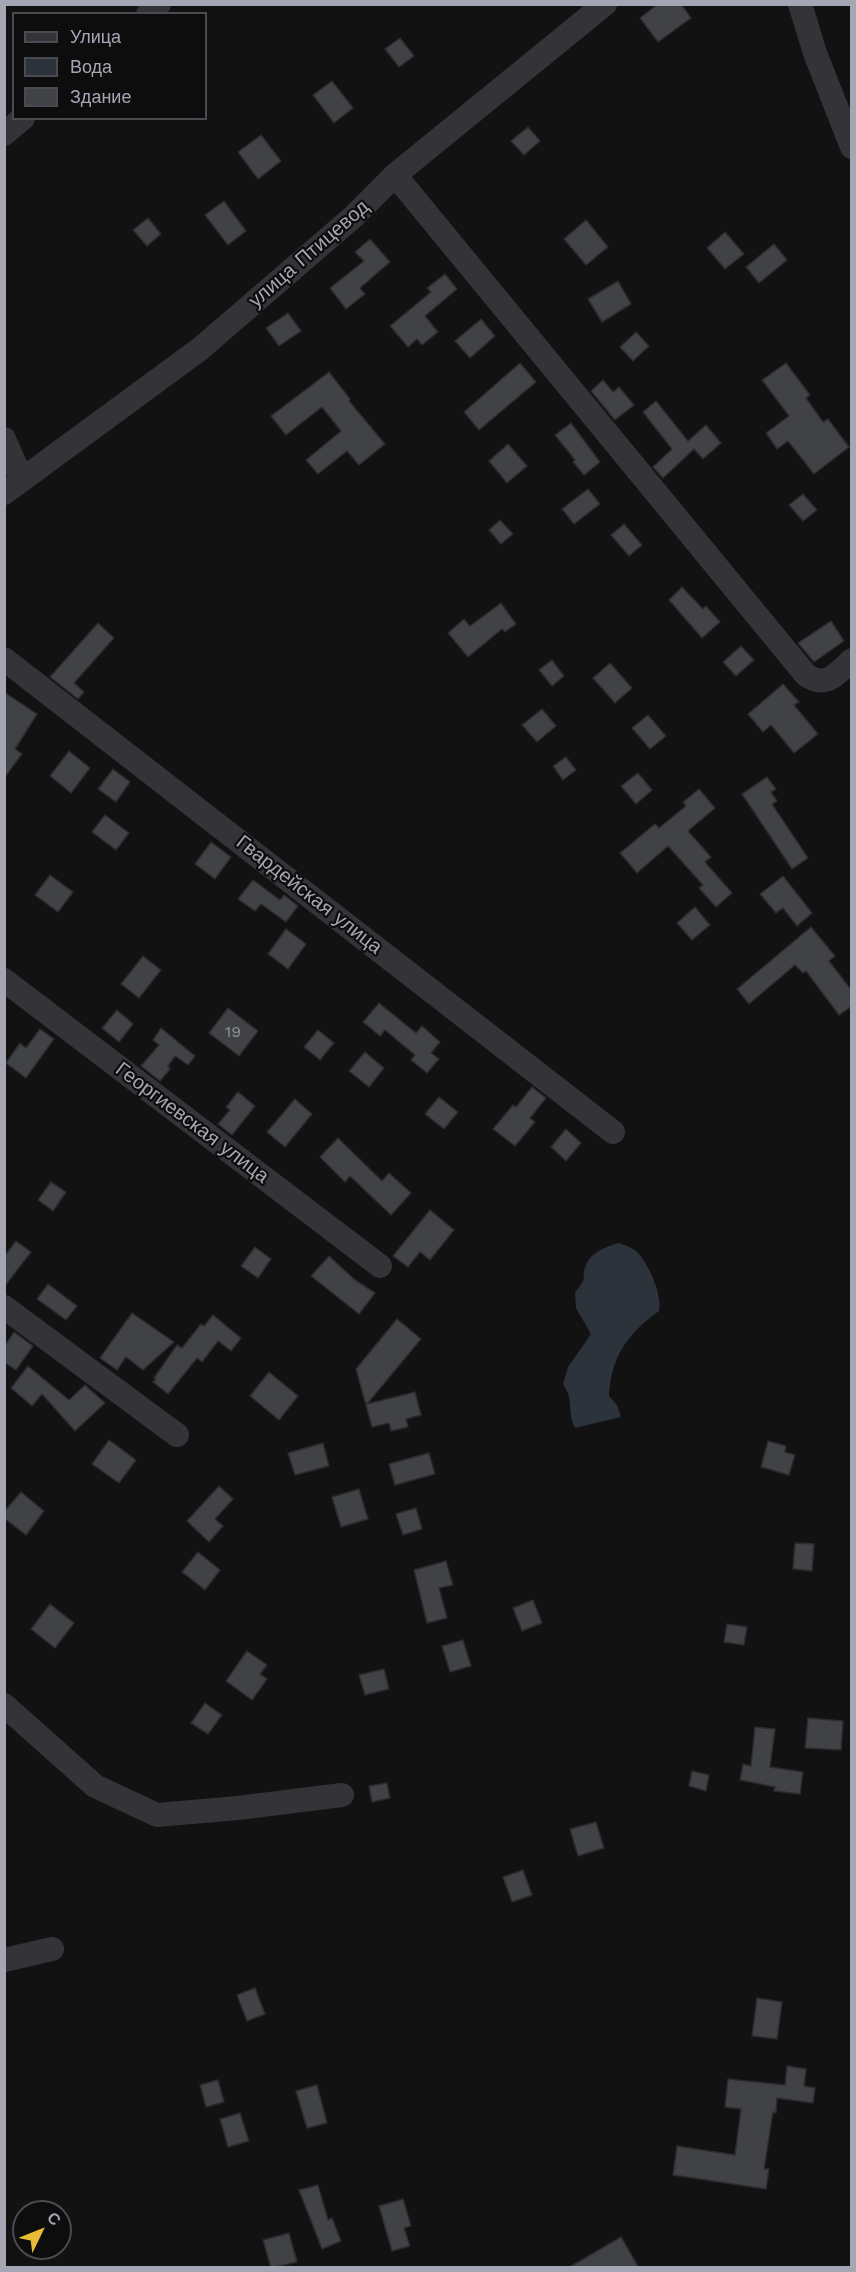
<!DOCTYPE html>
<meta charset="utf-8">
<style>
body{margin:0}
#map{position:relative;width:856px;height:2272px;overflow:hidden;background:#121213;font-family:"Work Sans",sans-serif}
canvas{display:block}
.frame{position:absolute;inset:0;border:6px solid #a4a7b3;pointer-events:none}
.legend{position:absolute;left:12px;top:12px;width:195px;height:108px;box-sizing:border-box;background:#0d0d0e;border:2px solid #494b50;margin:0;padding:8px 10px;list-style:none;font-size:18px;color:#a4a7b3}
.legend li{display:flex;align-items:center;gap:12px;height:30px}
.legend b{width:30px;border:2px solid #494b50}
.north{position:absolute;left:12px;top:2200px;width:60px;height:60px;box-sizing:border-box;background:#0d0d0e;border:2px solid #494b50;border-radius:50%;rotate:47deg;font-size:16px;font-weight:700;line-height:24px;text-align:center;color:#a4a7b3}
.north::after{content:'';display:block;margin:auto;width:21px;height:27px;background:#e8bb35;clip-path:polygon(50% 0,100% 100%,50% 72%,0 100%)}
</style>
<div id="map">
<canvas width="856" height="2272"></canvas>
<div class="frame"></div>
<ul class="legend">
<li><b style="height:8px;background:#333338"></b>Улица</li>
<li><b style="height:16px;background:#2c333b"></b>Вода</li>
<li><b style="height:16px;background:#414246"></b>Здание</li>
</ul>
<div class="north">С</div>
</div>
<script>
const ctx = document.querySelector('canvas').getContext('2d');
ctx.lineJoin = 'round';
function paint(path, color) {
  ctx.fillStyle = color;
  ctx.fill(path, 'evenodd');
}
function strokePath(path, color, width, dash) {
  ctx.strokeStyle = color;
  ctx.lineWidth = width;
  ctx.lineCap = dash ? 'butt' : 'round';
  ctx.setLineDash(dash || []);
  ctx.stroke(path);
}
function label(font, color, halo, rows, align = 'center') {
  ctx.font = font + ' "Work Sans",sans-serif';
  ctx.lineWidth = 4.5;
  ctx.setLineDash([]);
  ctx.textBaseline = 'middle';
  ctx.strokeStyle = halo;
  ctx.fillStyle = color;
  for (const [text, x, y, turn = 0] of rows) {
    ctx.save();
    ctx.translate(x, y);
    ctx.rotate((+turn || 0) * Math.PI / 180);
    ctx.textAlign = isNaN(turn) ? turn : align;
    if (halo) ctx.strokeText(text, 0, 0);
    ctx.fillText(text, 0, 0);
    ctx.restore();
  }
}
paint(new Path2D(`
 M618,1243C625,1245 634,1248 639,1254C650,1267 662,1295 659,1311C627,1334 611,1357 609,1396L617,1405L621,1417L575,1428C566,1409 575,1402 563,1384L568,1367L591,1334L576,1308L575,1292C590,1276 580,1279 586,1265C591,1252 606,1247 618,1243Z`), '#2c333b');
const building = new Path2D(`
 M658,4H681L691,18L658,42L640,18Z
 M400,38L414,56L399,67L385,49Z
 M332,81L353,108L334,123L313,95Z
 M528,127L540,141L524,155L511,141Z
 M261,135L281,161L258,179L238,152Z
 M224,201L246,231L228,245L205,215Z
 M148,218L161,234L147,246L133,230Z
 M586,220L608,247L586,265L564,239Z
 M725,232L744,254L725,269L707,248Z
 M370,239L390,262L360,288L365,294L346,309L330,288L364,261L355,252Z
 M774,244L787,260L759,283L746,267Z
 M445,274L457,289L425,316L438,332L422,345L417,339L408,347L390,326L431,292L427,288Z
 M618,281L631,304L602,322L588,299Z
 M288,313L301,331L279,346L266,328Z
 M481,319L495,336L470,358L455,341Z
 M636,332L649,346L633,361L620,347Z
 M520,363L536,382L479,430L464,412Z
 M786,363L810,395L806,398L823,422L828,419L849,447L814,474L788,441L777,449L766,433L789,416L762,380Z
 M329,372L350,399L349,401L385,444L359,465L347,451L318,474L306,460L341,431L322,407L286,435L271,416Z
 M603,380L613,392L619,387L634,405L615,420L591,391Z
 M656,401L688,441L706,425L721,443L703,459L694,449L663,478L653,467L672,449L643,412Z
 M571,423L600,462L584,475L573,462L575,460L555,435Z
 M508,444L527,466L507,483L489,461Z
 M588,489L600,504L574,524L562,509Z
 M803,494L817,510L803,521L789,505Z
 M500,520L513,534L501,544L489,530Z
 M624,524L642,545L629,556L611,535Z
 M682,587L703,609L706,606L720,622L702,638L669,600Z
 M501,603L516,624L505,632L502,629L468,657L448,633L464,619L470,626Z
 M831,621L844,641L814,662L798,643Z
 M98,623L114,638L74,683L84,692L78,699L50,677Z
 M741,646L754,660L736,676L723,662Z
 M552,660L564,676L552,686L539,670Z
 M610,663L632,688L615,703L593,678Z
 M783,684L799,702L794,705L818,734L794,753L771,725L763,732L748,714Z
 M4,692L37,714L15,749L22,754L4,778Z
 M542,709L556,726L537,742L522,725Z
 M648,715L666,736L650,749L632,728Z
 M69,751L90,768L71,793L50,776Z
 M566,757L576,770L563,780L553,766Z
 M113,769L130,782L116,802L98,789Z
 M638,773L652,790L636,804L621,786Z
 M767,777L776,789L771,792L777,801L772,804L808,858L792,869L742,794Z
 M699,789L715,808L688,831L711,857L705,862L732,893L716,907L699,888L703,885L668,846L637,873L620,853L655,824L659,828L686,806L683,802Z
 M105,815L129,833L116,850L92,832Z
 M211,842L231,857L215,879L195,864Z
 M50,875L73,892L58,912L35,895Z
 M783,876L812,913L797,926L783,908L776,913L760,894Z
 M253,880L280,900L284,895L298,906L286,922L261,904L255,911L238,899Z
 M695,907L710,925L692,940L677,923Z
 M811,927L835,956L829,961L852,991V1006L839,1015L806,971L803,973L795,965L749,1004L737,989Z
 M286,929L306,944L288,969L268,954Z
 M143,956L161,970L139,998L121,984Z
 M379,1003L416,1033L422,1026L440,1042L431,1053L439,1059L427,1073L411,1060L415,1055L385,1030L380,1036L363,1022Z
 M228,1008L258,1031L239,1056L209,1033Z
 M117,1010L133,1024L119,1042L102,1028Z
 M161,1028L195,1056L188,1065L175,1056L168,1066L170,1069L160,1081L141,1066L159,1045L153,1040Z
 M40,1029L54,1039L26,1078L6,1063L20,1043L26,1048Z
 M318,1030L334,1043L320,1060L304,1047Z
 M365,1052L384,1068L369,1087L349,1071Z
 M532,1087L546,1098L530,1118L535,1122L515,1146L493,1129L513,1105L516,1107Z
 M238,1092L255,1106L232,1135L218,1124L230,1110L226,1107Z
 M439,1097L458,1112L444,1129L425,1114Z
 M295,1099L312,1114L285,1147L267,1132Z
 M566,1129L581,1143L566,1161L551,1147Z
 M338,1138L382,1181L389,1173L411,1193L391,1215L350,1176L345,1182L320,1157Z
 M51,1182L66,1192L53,1211L38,1200Z
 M430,1210L454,1230L430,1260L420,1252L408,1267L393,1256Z
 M16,1241L31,1252L4,1287V1257Z
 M255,1247L271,1259L258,1278L241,1266Z
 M329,1256L355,1280L375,1293L359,1314L311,1276Z
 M48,1284L77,1306L66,1320L37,1299Z
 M132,1313L174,1342L143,1370L126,1357L117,1370L100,1358Z
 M213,1315L241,1338L231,1351L218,1341L202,1362L197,1358L168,1394L153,1382L156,1379L154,1378L177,1345L182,1348L201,1324L204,1326Z
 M397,1319L421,1339L367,1404L415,1392L421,1415L406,1419L408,1427L391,1431L389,1423L372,1427L356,1369Z
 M14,1332L33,1346L16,1370L4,1362V1347Z
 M28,1366L69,1400L85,1385L105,1403L75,1431L42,1394L32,1406L11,1388Z
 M269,1372L298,1396L279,1420L250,1396Z
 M109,1440L136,1460L119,1483L92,1464Z
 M768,1441L786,1446L785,1452L795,1455L789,1475L761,1467Z
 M323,1443L329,1466L295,1475L288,1453Z
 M429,1453L435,1474L395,1485L389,1464Z
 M219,1486L233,1499L215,1519L223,1526L209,1542L187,1521Z
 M359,1489L368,1519L341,1527L332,1497Z
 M21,1492L44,1511L26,1535L4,1518V1512Z
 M416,1508L422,1529L403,1535L396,1514Z
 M795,1543L814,1544L812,1571L793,1569Z
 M198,1552L220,1570L205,1590L182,1572Z
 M446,1561L453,1585L439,1588L447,1618L427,1623L414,1570Z
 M533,1600L542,1623L522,1631L513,1608Z
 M50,1604L74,1623L55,1648L31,1629Z
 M727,1624L747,1627L744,1645L724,1642Z
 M463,1640L471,1666L450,1672L442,1646Z
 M247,1651L267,1665L260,1674L267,1679L252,1700L226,1681Z
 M384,1669L389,1689L365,1695L359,1675Z
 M205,1703L222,1715L208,1734L191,1723Z
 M808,1718L843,1721L841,1750L805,1748Z
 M755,1727L775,1729L770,1767L803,1772L800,1794L774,1791L775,1787L740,1780L743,1764L751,1766Z
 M692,1771L709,1775L706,1791L689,1786Z
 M387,1783L390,1798L372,1802L369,1786Z
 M596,1822L604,1848L578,1856L570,1829Z
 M523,1870L532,1895L512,1902L503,1877Z
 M255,1988L265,2014L247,2021L237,1995Z
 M757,1998L782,2002L777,2039L752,2036Z
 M787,2066L806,2069L804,2086L815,2088L813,2103L777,2098L776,2113L773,2112L764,2169H769L766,2189L673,2175L677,2146L735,2155L741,2109L725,2107L728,2079L785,2085Z
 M218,2080L224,2102L206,2107L200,2085Z
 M317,2085L327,2123L307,2128L296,2091Z
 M240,2113L249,2141L228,2147L220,2119Z
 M318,2185L328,2220L332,2218L341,2241L322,2249L299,2190Z
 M403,2199L411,2226L404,2228L410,2246L392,2251L379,2206Z
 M289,2233L297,2262L271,2268L263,2240Z
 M621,2237L639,2268H568Z`);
paint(building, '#414246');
strokePath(building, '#2c2c2f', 1.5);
strokePath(new Path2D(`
 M800,4L815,53L852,147
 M148,14L159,4
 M4,134L23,118
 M395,175L806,675C827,689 836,674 852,660
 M4,439L22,480
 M4,493L200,349L353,217L395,175L605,4
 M4,659L613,1132
 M4,980L380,1266
 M4,1307L177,1435
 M4,1705L95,1786L157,1815L238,1808L342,1795
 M4,1960L52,1949`), '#333338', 24);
label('16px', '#8b8e98', null, [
 ["19",233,1032]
]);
label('20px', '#a4a7b3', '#0d0d0e', [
 ["улица Птицевод",309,254,-41],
 ["Гвардейская улица",309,895,38],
 ["Георгиевская улица",192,1123,37]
]);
</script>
